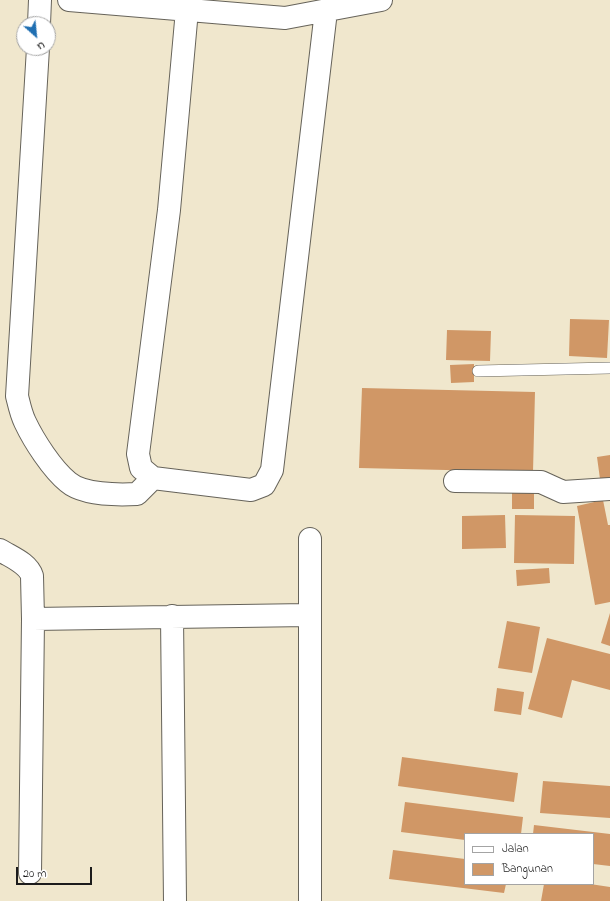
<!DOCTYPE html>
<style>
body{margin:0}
#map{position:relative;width:610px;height:901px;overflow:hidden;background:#f0e7cd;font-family:"Indie Flower",sans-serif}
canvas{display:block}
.legend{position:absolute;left:464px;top:833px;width:130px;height:52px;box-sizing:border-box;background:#fff;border:1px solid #a4a4a4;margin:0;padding:5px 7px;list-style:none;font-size:12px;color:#1c1c1c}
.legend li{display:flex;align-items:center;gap:8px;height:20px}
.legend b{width:20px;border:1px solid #a4a4a4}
.north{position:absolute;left:16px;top:16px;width:40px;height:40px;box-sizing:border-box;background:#fff;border:1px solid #a4a4a4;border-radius:50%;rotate:153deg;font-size:11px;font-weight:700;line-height:16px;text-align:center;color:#1c1c1c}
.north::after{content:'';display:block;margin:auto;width:14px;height:18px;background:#1f6fb2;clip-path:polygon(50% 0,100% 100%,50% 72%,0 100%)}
.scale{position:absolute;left:16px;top:867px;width:76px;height:18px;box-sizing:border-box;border:2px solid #1c1c1c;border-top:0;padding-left:5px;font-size:12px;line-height:14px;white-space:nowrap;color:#1c1c1c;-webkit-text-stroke:3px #fff;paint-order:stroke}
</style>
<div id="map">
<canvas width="610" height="901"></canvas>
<ul class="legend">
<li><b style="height:5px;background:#fff"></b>Jalan</li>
<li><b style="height:11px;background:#d09766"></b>Bangunan</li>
</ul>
<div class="north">U</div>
<div class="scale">20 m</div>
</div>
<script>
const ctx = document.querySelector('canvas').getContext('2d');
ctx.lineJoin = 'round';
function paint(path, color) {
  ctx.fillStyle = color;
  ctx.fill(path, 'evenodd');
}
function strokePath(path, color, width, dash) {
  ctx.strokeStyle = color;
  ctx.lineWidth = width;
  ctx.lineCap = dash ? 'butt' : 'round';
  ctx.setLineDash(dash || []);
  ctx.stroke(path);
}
paint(new Path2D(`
 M570,319L609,320L607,358L569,356Z
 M447,330L491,331L490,361L446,360Z
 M474,364V382L451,383L450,365Z
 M362,388L535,392L533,472L359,468Z
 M610,455V478L600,479L597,457Z
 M512,493H534V509H512Z
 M603,500L608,525H610V602L595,605L577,506Z
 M505,515L506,548L462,549V516Z
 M515,515L575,516L574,564L514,563Z
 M549,568L550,583L517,586L516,570Z
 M610,613V646L601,643Z
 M507,621L540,627L532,673L498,668Z
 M547,638L610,654V690L572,680L562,718L528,709Z
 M497,688L524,692L521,715L494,711Z
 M402,757L518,773L514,802L398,786Z
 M543,781L610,786V818L540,813Z
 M405,802L523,817L521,834H465V840L401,832Z
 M534,825L610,834V866L593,864V834H533Z
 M393,850L465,859V884H506L504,893L389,879Z
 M544,884H590L610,887V901H541Z`), '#d09766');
const lane = new Path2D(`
 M478,371L610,368`);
const street = new Path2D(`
 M69,0L285,18L381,0
 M187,10L169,210L138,454L141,468L153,478L251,490L264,485L272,470L326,11
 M39,24L40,0
 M38,48L17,396C19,404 21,414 25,422C34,441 52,469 68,482C83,495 118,495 137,494L153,478
 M455,481L541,482L563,492L610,489
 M310,539V901
 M0,550C11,557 28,563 32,576L33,619L30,873
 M172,616L175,901
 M33,619L308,615`);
strokePath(lane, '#66635a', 12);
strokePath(street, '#66635a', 24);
strokePath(lane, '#fff', 11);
strokePath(street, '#fff', 22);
</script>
